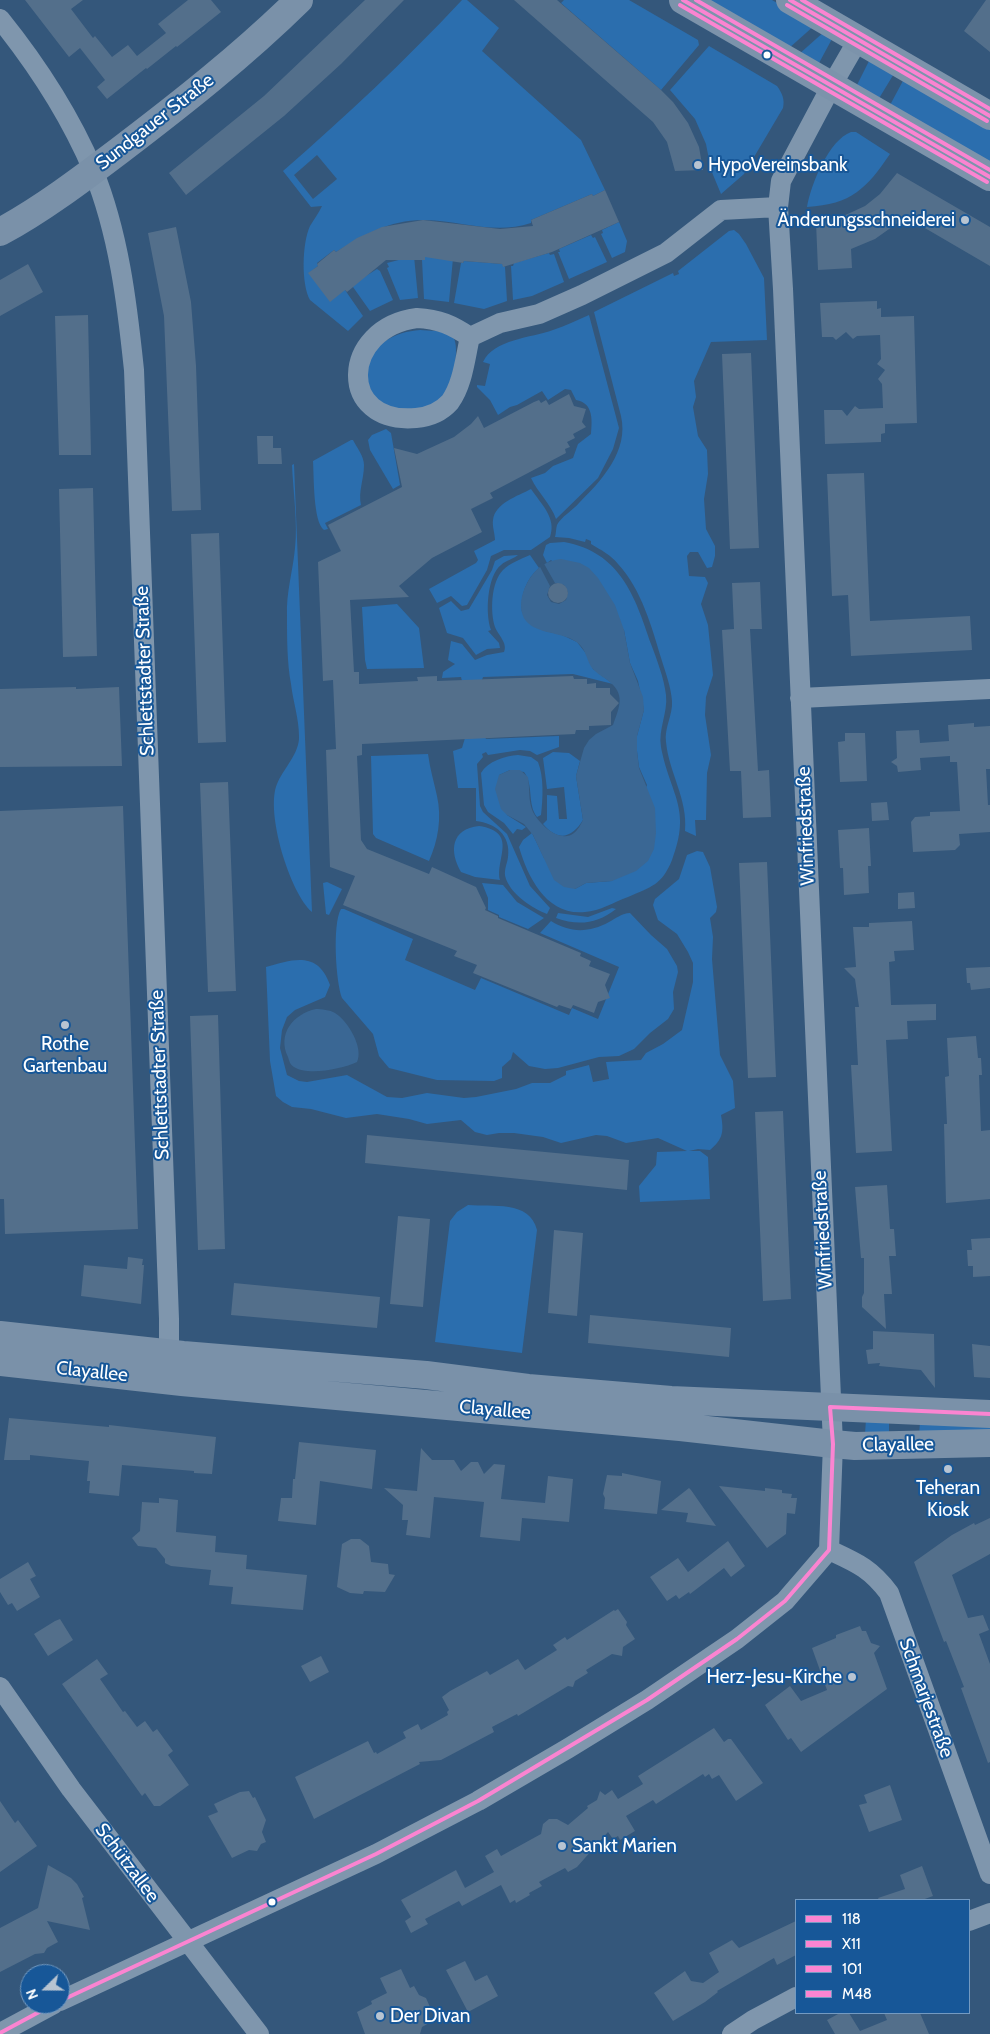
<!DOCTYPE html>
<meta charset="utf-8">
<style>
body{margin:0}
#map{position:relative;width:990px;height:2034px;overflow:hidden;background:#34577b;font-family:Cabin,sans-serif}
canvas{display:block}
.legend{position:absolute;left:795px;top:1899px;width:175px;height:115px;box-sizing:border-box;background:#175798;border:1px solid #749ac1;margin:0;padding:6px 9px;list-style:none;font-size:15px;color:#fff}
.legend li{display:flex;align-items:center;gap:10px;height:25px}
.legend b{width:25px;border:1px solid #749ac1}
.north{position:absolute;left:20px;top:1964px;width:50px;height:50px;box-sizing:border-box;background:#175798;border:1px solid #749ac1;border-radius:50%;rotate:248deg;font-size:14px;font-weight:700;line-height:20px;text-align:center;color:#fff}
.north::after{content:'';display:block;margin:auto;width:18px;height:22px;background:#b8c4d1;clip-path:polygon(50% 0,100% 100%,50% 72%,0 100%)}
</style>
<div id="map">
<canvas width="990" height="2034"></canvas>
<ul class="legend">
<li><b style="height:6px;background:#fb84d1"></b>118</li>
<li><b style="height:6px;background:#fb84d1"></b>X11</li>
<li><b style="height:6px;background:#fb84d1"></b>101</li>
<li><b style="height:6px;background:#fb84d1"></b>M48</li>
</ul>
<div class="north">N</div>
</div>
<script>
const ctx = document.querySelector('canvas').getContext('2d');
ctx.lineJoin = 'round';
function paint(path, color) {
  ctx.fillStyle = color;
  ctx.fill(path, 'evenodd');
}
function strokePath(path, color, width, dash) {
  ctx.strokeStyle = color;
  ctx.lineWidth = width;
  ctx.lineCap = dash ? 'butt' : 'round';
  ctx.setLineDash(dash || []);
  ctx.stroke(path);
}
function label(font, color, halo, rows, align = 'center') {
  ctx.font = font + ' Cabin,sans-serif';
  ctx.lineWidth = 4;
  ctx.setLineDash([]);
  ctx.textBaseline = 'middle';
  ctx.strokeStyle = halo;
  ctx.fillStyle = color;
  for (const [text, x, y, turn = 0] of rows) {
    ctx.save();
    ctx.translate(x, y);
    ctx.rotate((+turn || 0) * Math.PI / 180);
    ctx.textAlign = isNaN(turn) ? turn : align;
    if (halo) ctx.strokeText(text, 0, 0);
    ctx.fillText(text, 0, 0);
    ctx.restore();
  }
}
paint(new Path2D(`
 M462,0H467L499,28L482,51L581,140L605,190L593,196L592,194L531,220V223C495,235 463,221 425,220C392,219 363,235 336,252L334,250L317,263L318,266L309,273L345,290L363,316L348,331L310,300C301,284 302,243 310,226C314,219 319,213 322,206L311,207L283,171C345,117 405,61 462,0ZM317,155L337,179L313,199L294,175Z
 M564,0H629L698,40L699,45L661,90L561,3Z
 M703,0H772L815,25L788,49Z
 M825,31L833,37L819,63L798,55Z
 M709,46L777,86C782,93 785,99 783,108L744,174L721,194L711,170L706,144L695,119L670,90Z
 M869,61L895,72L878,100L857,85Z
 M905,77L990,126V165L889,107Z
 M851,132H856L890,154C866,189 852,204 807,207C811,184 829,140 851,132Z
 M619,222L627,241L625,252L612,258L601,234L603,233L602,230Z
 M734,230L739,234L746,244L764,278L767,340L711,342L694,381L696,397L693,407L698,436L707,450L708,474L704,499L706,529L715,546V556L712,567L707,568L698,552H690L687,556L689,576L705,577L708,583L701,604L708,625L713,675L706,697L705,715L711,755L707,773L706,820H695L696,836L685,831C688,799 669,773 666,742C664,728 673,715 672,701C671,687 666,674 662,661C652,628 642,590 618,564C611,555 601,550 591,544V541L586,539L585,542L569,538L555,537C556,534 556,528 557,525C561,517 573,510 579,503C602,480 629,451 621,416L594,312L673,273L674,276L679,274L678,271L729,231Z
 M591,235L593,238L595,237L607,262L569,279L558,252H560L559,249Z
 M549,253L550,255L554,254L564,282L532,296L513,300L511,266H513L514,263Z
 M414,256L418,298L400,300L387,268L389,267L387,263Z
 M425,256L453,258L449,302L424,299L422,260Z
 M464,261L502,264L505,267L507,301L484,309L454,303L461,263H463Z
 M377,269L380,271L393,300L370,311L353,287V284Z
 M589,315L619,428L613,449L598,478L556,519C551,504 538,493 531,478L545,473L553,466L573,458L578,444L591,434C592,421 594,403 576,400L571,390L565,389L548,400L542,391L517,405L510,407L498,415L490,400L477,387V385L485,386L490,364L483,362C494,339 531,338 553,330C565,326 577,320 589,315Z
 M420,330C429,331 443,330 451,335C460,340 455,371 451,380C449,389 442,397 438,405L400,413L370,397C369,389 365,377 366,370C372,343 395,332 420,330Z
 M386,429L391,433L400,485L393,489L370,450L368,440L372,435Z
 M351,440H353C357,448 364,456 364,465C364,480 358,491 361,505L325,523L328,529L324,530C313,522 314,476 313,461Z
 M294,464L312,912C290,893 265,812 277,784C283,769 300,753 299,736C299,719 293,701 291,684C287,662 287,638 287,616C286,592 293,571 295,548C298,524 293,490 292,465Z
 M531,489C541,504 557,518 550,537L531,550H504L491,556L487,570L467,605L462,606L451,596L437,603L429,589L476,563L478,560L474,551L495,540C495,534 492,526 493,520C495,503 518,496 531,489Z
 M564,542C620,552 635,596 651,644C657,660 664,678 666,695C668,713 658,729 661,747C670,795 692,808 672,860C662,885 651,887 628,897C614,902 600,911 585,912C547,916 528,878 519,847L523,840L532,833L544,858L575,889L586,883L612,881L647,785L639,767L637,751V736L644,710L638,681L630,663L624,630L551,560L547,563L543,555L546,545L550,543Z
 M518,555C514,559 506,560 501,565C487,576 485,614 491,630L488,631L499,643L500,648L487,649L476,655L463,638L447,633L439,608L451,601L461,611L469,609L492,570L495,561L504,556Z
 M530,555L539,568C526,579 520,596 522,612L546,631L562,635L577,642L588,656L593,669L613,684L573,674L483,677L482,680L462,681L461,677L442,678L443,672L455,664L448,660L451,641L462,644L475,660L487,655L504,652C508,643 498,635 495,627C490,612 491,582 503,570C510,563 521,559 530,555Z
 M397,604L419,628L424,668L367,669L365,660L362,607Z
 M559,736V747L537,755L530,751L520,750L488,755L486,752L482,754L483,757L477,764L480,806L483,812L507,834L530,886L550,908L547,914C532,908 512,895 506,879C503,871 507,865 508,857C511,835 495,823 476,821V788H458L453,751L462,748L465,738L485,737L486,739Z
 M553,752L569,753L580,761L576,776L583,820C572,838 558,842 543,824L547,820V795L557,796L559,819H567L564,787L547,789L543,758Z
 M428,754C430,769 434,782 437,796C442,818 438,841 429,861L376,838L373,834L371,756Z
 M518,755L531,757L538,762C544,777 543,798 541,815L537,817C527,804 534,785 524,772L510,770L499,775L507,815L526,827L522,830L517,829L513,834L504,823L488,812L484,805L481,773C488,761 505,756 518,755Z
 M479,826C519,832 495,859 500,880L475,877L461,872C449,851 451,829 479,826Z
 M697,851L703,852L710,867L717,907L716,912L710,918L713,937L712,959L720,1055L733,1081L735,1108L721,1115C724,1132 723,1139 710,1150L698,1149L689,1151H700L708,1157L710,1199L640,1202L639,1186L656,1165L657,1152L687,1151L658,1138L626,1143L607,1136L596,1135L561,1143L543,1137L514,1133H499L487,1135L475,1132L461,1120L427,1124L409,1119L377,1114L346,1118L311,1109L292,1107L283,1102L276,1096L270,1061L266,967C294,959 318,951 330,985L325,997L295,1010L287,1017L282,1030L280,1048L287,1075L299,1081L307,1082L347,1075L387,1097L402,1098L427,1093L464,1098L476,1097L516,1089L532,1083H550L566,1075V1071L589,1065L593,1082L609,1079L606,1062L641,1060L646,1053L663,1044L682,1030L693,982V963L688,952L677,934L658,920L653,905L655,899L679,879L687,855Z
 M327,882L342,889L329,915L326,914L323,883Z
 M482,883L503,885L517,902L544,918L528,929L499,917V915L488,910V898Z
 M612,908L616,909C597,924 578,926 556,918L558,913L588,917Z
 M341,909H344L413,939L405,960L475,990L481,978L569,1015L572,1008L598,1019L619,967L540,933L551,921C570,933 589,933 609,922C615,919 622,913 630,913L651,935L667,949L677,966L678,972L673,992L674,1009L668,1019L650,1033L634,1049L619,1056L599,1057L558,1068L545,1069L529,1066L513,1052L511,1059L502,1067V1078L494,1081L437,1080L389,1068L379,1056L373,1034L342,998C336,983 332,924 341,909Z
 M468,1205C492,1207 530,1200 537,1230L522,1353L435,1342L450,1221L457,1212Z
 M866,1419L889,1420V1435L865,1434Z
 M920,1422L990,1424V1434L919,1436Z`), '#2b6eae');
paint(new Path2D(`
 M561,559L580,563L589,568L598,578L615,605L624,630L630,663L643,697L644,710L637,736V751L639,768L655,808L656,833L654,849L648,861L636,871L612,881L586,883L575,889L564,887L554,880L533,835L524,824L507,815L501,809L495,789L499,775L510,770H520L528,777C530,789 528,801 533,812C539,824 560,844 574,833C578,830 581,824 583,820L576,776L584,748L589,740L596,734L613,725C618,710 626,696 611,683C606,678 598,675 593,669C586,661 587,648 575,641C561,632 537,634 526,621C514,605 526,578 540,567C547,562 553,560 561,559Z
 M316,1009C321,1009 330,1010 335,1013C348,1021 364,1048 357,1062C342,1069 308,1076 294,1067C290,1065 289,1060 288,1057C277,1034 293,1014 316,1009Z`), '#3a6794');
paint(new Path2D(`
 M543,562L555,583L564,585L568,592L566,600L559,604L551,602L547,595L550,586L539,565Z`), '#34577b');
paint(new Path2D(`
 M25,0H83L71,9L93,38L95,36L112,57L128,45L137,56L166,33L158,24L188,0H211L221,12L177,47L176,46L147,69L146,68L107,99L97,87L105,80L80,48L69,57Z
 M365,0H404L341,64L284,116L186,195L169,173L264,96Z
 M514,0H557L661,90L673,102L688,123L699,147L703,170L675,171L667,142L653,122Z
 M986,0H990V52L964,31Z
 M897,173L990,227V266L906,217L875,239L851,249L852,268L818,270L816,222L839,218L865,206L880,194Z
 M605,190L619,222L552,252L503,267L502,264L464,261L463,263L425,257V260H386L347,292L345,290L330,302L308,273L318,266L317,264L334,250L336,252L357,238L382,227L423,220L500,229L533,226L531,220L592,194L593,196Z
 M176,227L191,302L196,366L201,510L172,511L164,316L148,233Z
 M28,264L43,292L0,316V280Z
 M877,301V309L881,308V317L914,316L917,423L885,424V433L881,434V442L825,444L824,410H842L847,416L855,406L859,409L883,408L882,384L878,379L885,370L877,364L881,359L880,335L857,336L853,339L846,332L836,340L833,337H822L820,303Z
 M88,315L91,455H59L55,316Z
 M751,353L759,548L730,549L722,354Z
 M569,394L574,406L586,409L582,422L586,427L573,434L575,438L567,442L570,447L565,449L566,453L490,493L493,498L471,509L482,532L432,558L399,586L409,597L350,600L354,672H359V684L418,681L417,677L437,676V681L573,676L574,679H587V684L596,683V688H610V694L619,703L611,712V725L589,726V730H576L575,734L362,744V755L357,756L361,840L367,849L429,874L432,867L476,887L486,908L485,910L498,916V918L581,953L580,956L591,961L589,966L610,974L605,985L610,998L598,1002L594,1013L573,1005L571,1009L559,1005L557,1007L473,973L477,965L454,956L457,951L343,905L355,876L330,867L326,750L336,749L333,680L323,681L318,562L341,551L328,525L402,487L394,448L417,454L454,437L471,424L478,416L484,428L534,402L539,400L541,403L546,400L549,405Z
 M257,436H273V448H281L282,464H258Z
 M864,473L870,621L970,616L972,650L851,656L848,595L832,596L827,474Z
 M93,488L97,656L63,657L59,489Z
 M219,533L226,742L198,743L191,534Z
 M760,582L762,629H750L758,771L769,770L771,817L743,818L741,771H730L722,630L734,629L732,583Z
 M548 593a10 10 0 1 1 20 0a10 10 0 1 1-20 0Z
 M76,687V689L119,687L122,766L0,767V689Z
 M974,723V727L990,726V769H986L988,805H990V832L959,834L960,845L955,850L913,852L911,822L915,817L930,816V812L960,811L957,762H950V756L920,758L921,770L898,772L897,766L891,762L897,758L896,731L919,730L920,743L949,741L948,725Z
 M845,733H865L867,781L840,782L838,742L845,741Z
 M228,782L236,991L208,992L200,783Z
 M887,802L889,820L872,821L871,803Z
 M123,806L138,1229L5,1234L4,1199H0V811Z
 M869,828L871,866H868L869,893L844,895L843,868H840L838,830Z
 M767,862L776,1077L748,1078L739,863Z
 M914,892L915,908L898,909V893Z
 M912,921L914,950L894,951L895,961L889,962L891,1005L936,1004V1020L907,1021L908,1039L886,1040L892,1151L856,1153L851,1065H858L855,1007H859L855,979L844,968L856,967L853,927H869V923Z
 M990,967V988L971,990L970,983H967L966,968Z
 M218,1015L225,1249L198,1250L190,1016Z
 M976,1036L978,1058H981L982,1075H979L981,1131L990,1130V1199L946,1203L944,1124H947L945,1077L949,1076L947,1038Z
 M783,1111L791,1299L763,1301L755,1112Z
 M367,1135L629,1160L627,1190L365,1163Z
 M887,1185L890,1229H894L896,1256H889L892,1294H884L886,1329L862,1307V1297L864,1293V1258H861L855,1187Z
 M398,1216L430,1219L423,1307L390,1304Z
 M554,1230L583,1233L577,1316L548,1313Z
 M990,1238V1276L973,1277V1266H968L967,1250H972L971,1239Z
 M128,1257L143,1259L142,1265H144L141,1304L81,1296L84,1265L127,1269Z
 M234,1283L380,1297L377,1328L231,1315Z
 M590,1315L731,1328L729,1357L588,1343Z
 M873,1331L934,1334L935,1388L921,1370L879,1366L880,1363L868,1364L866,1350L873,1349Z
 M972,1344L990,1346V1378L974,1377Z
 M9,1418L109,1427V1425L216,1437L212,1474L194,1473V1471L122,1465L119,1496L89,1493L90,1481H87L89,1461L30,1455V1460H4Z
 M299,1442L376,1450L372,1489L320,1481L316,1525L278,1521L281,1498H292L293,1479H295Z
 M421,1448L432,1460H454L461,1471L471,1462H478L484,1474L494,1464L505,1465L501,1499L545,1503L548,1476L573,1479L569,1522L522,1518L520,1541L480,1537L484,1502L434,1497L430,1538L406,1535L408,1520H402L403,1505L384,1488L417,1491Z
 M622,1473L661,1481L657,1514L604,1509L605,1498L603,1494L607,1475L622,1476Z
 M719,1486L765,1491V1488L782,1490V1493L792,1494L791,1498H797L795,1514L787,1513L786,1534L767,1548Z
 M689,1488L691,1490L716,1526L686,1522L688,1513L661,1510Z
 M159,1498L178,1500L176,1532L216,1536L215,1552L247,1555L246,1569L307,1575L303,1610L231,1604L233,1587L209,1585L211,1570L171,1566L165,1563V1559L156,1548L138,1546L132,1538L140,1531L142,1502L159,1503Z
 M990,1518V1554L952,1575L968,1618L983,1615L989,1630L979,1634L990,1664V1762L988,1763L961,1688L964,1687L946,1641L944,1642L914,1562L952,1535L974,1523L975,1525Z
 M351,1539H360L369,1546L371,1562L388,1564L389,1574L395,1575L385,1592L364,1591L363,1594L350,1593L337,1587L342,1544Z
 M728,1541L745,1566L731,1577L724,1568L690,1594L689,1592L679,1599L676,1595L667,1601L650,1577L678,1558L688,1572Z
 M28,1562L36,1576L30,1579L40,1597L17,1611L12,1603L8,1605L0,1592V1579Z
 M618,1609L627,1622L626,1625L635,1639L623,1647L622,1656L612,1654L586,1670L588,1673L575,1681L573,1687L568,1686L518,1716L517,1714L492,1727L494,1732L477,1741L441,1760L419,1762L420,1764L314,1819L295,1777L368,1741L374,1753L376,1752L377,1754L406,1738L403,1732L418,1724L421,1730L448,1715L447,1712L449,1710L442,1697L450,1691L487,1671L490,1675L518,1659L525,1670L557,1650L553,1645L565,1637L567,1640L614,1610L615,1611Z
 M60,1619L73,1640L48,1656L34,1634L55,1621Z
 M860,1626L862,1631H866L871,1643L880,1646L874,1653L887,1689L801,1752L791,1738L788,1740L765,1705L790,1686L801,1701L827,1690L812,1648L836,1638V1635Z
 M321,1656L329,1672L310,1682L301,1666Z
 M97,1659L108,1674L100,1679L123,1712L125,1711L137,1727L145,1721L153,1732L157,1729L173,1751L168,1755L189,1785L160,1806H154L145,1793L142,1796L62,1684Z
 M714,1728L724,1742L728,1739H731L763,1783L736,1801L719,1775L712,1779L709,1774L705,1777L703,1774L656,1804L653,1800L626,1816L635,1831L620,1840L618,1836L613,1839L608,1832L577,1867L568,1872L565,1868L539,1882L542,1886L529,1893L530,1895L516,1903L515,1900L510,1903L501,1885L462,1906L459,1901L425,1919L428,1924L411,1933L405,1921L411,1917L401,1900L456,1870L465,1888L494,1872L485,1856L497,1849L501,1856L541,1834L543,1824L549,1819H557L568,1825L588,1808L587,1806L597,1800L600,1791L605,1795L612,1790L618,1799L643,1784L638,1776Z
 M890,1785L902,1820L869,1832L859,1805L867,1803L864,1795Z
 M249,1791L253,1798L255,1797L266,1820L262,1832L266,1842L261,1844L257,1851L249,1850L232,1858L208,1816L218,1812L214,1804L240,1792Z
 M0,1801L15,1823L18,1820L37,1846L0,1872Z
 M48,1865L71,1878L77,1884L84,1897L82,1898L90,1930L47,1921L58,1942L47,1948L44,1953L35,1954L0,1972V1928L38,1908Z
 M922,1866L933,1896L922,1900H879L878,1898L905,1889L900,1875Z
 M796,1921V1955L777,1965L774,1958L717,1991L718,1992L705,2002L673,2021L654,1993L685,1971L691,1981L703,1983L719,1972L709,1953L732,1940L739,1948Z
 M465,1961L475,1981L487,1975L498,1996L468,2012L446,1970Z
 M401,1969L410,1988L414,1986L419,1995L426,1998L430,2007L428,2014L431,2022L422,2027L420,2034H365L357,2012L372,2004L371,2001L387,1993L380,1978Z
 M840,2013H849L860,2031L887,2020L884,2013H920L929,2034H835L827,2020Z`), '#536f8b');
strokePath(new Path2D(`
 M0,19C37,65 70,116 93,170C119,234 127,303 134,370L169,1319V1353
 M417,318C439,319 452,325 470,337C465,358 463,384 450,402C441,412 428,417 416,418C337,425 340,328 417,318Z
 M470,337L500,323L539,314L582,295L666,253L721,210L778,207
 M800,698L990,689
 M829,1550C857,1563 870,1568 889,1593L990,1874
 M0,1687L71,1789L259,2034
 M969,1921L990,1913
 M60,2001L376,1854L478,1801L567,1749L647,1700L737,1639L785,1601L829,1550L833,1444L783,289L778,207L781,181L832,85L858,40
 M0,2033L54,2004
 M732,2034L753,2020L796,1997`), '#7f96ad', 20);
strokePath(new Path2D(`
 M0,232C41,210 82,179 119,151C182,103 243,55 299,0
 M0,1335L183,1355L426,1375L528,1388L671,1400L990,1414
 M0,1362L182,1382L680,1427L833,1444L855,1446L990,1443`), '#7a91a9', 28);
strokePath(new Path2D(`
 M683,0L990,177
 M790,0L990,116`), '#7c93ab', 28);
strokePath(new Path2D(`
 M60,2001L376,1854L478,1801L647,1700L737,1639L785,1601L829,1550L833,1444L830,1407L990,1414
 M0,2033L54,2004`), '#fb84d1', 4);
strokePath(new Path2D(`
 M683,0L990,177
 M790,0L990,116`), '#fb84d1', 4);
strokePath(new Path2D(`
 M680,5L987,182
 M787,5L987,121`), '#fb84d1', 4);
strokePath(new Path2D(`
 M696,0L990,170
 M802,0L990,109`), '#fb84d1', 4);
for (const [x, y, r, color] of [
 [767,55,4.5,"#fff"],
 [698,165,5,"#b8c4d1"],
 [965,220,5,"#b8c4d1"],
 [65,1025,5,"#b8c4d1"],
 [948,1469,5,"#b8c4d1"],
 [852,1677,5,"#b8c4d1"],
 [562,1846,5,"#b8c4d1"],
 [272,1902,4.5,"#fff"],
 [380,2016,5,"#b8c4d1"]
]) {
  const dot = new Path2D();
  dot.arc(x, y, r, 0, 2 * Math.PI);
  ctx.fillStyle = color;
  ctx.fill(dot);
  strokePath(dot, '#175798', 2);
}
label('19px', '#fff', '#175798', [
 ["Sundgauer Straße",155,122,-38],
 ["Schlettstadter Straße",145,671,-92],
 ["Winfriedstraße",806,826,-92],
 ["Schlettstadter Straße",160,1075,-92],
 ["Winfriedstraße",823,1230,-93],
 ["Clayallee",92,1372,6],
 ["Clayallee",495,1410,5],
 ["Clayallee",898,1445,-1],
 ["Schmarjestraße",926,1698,70],
 ["Schützallee",127,1863,53]
]);
label('19px', '#fff', '#175798', [
 ["HypoVereinsbank",708,165],
 ["Änderungsschneiderei",955,220,"right"],
 ["Rothe",65,1044,"center"],
 ["Gartenbau",65,1066,"center"],
 ["Teheran",948,1488,"center"],
 ["Kiosk",948,1510,"center"],
 ["Herz-Jesu-Kirche",842,1677,"right"],
 ["Sankt Marien",572,1846],
 ["Der Divan",390,2016]
], 'left');
</script>
